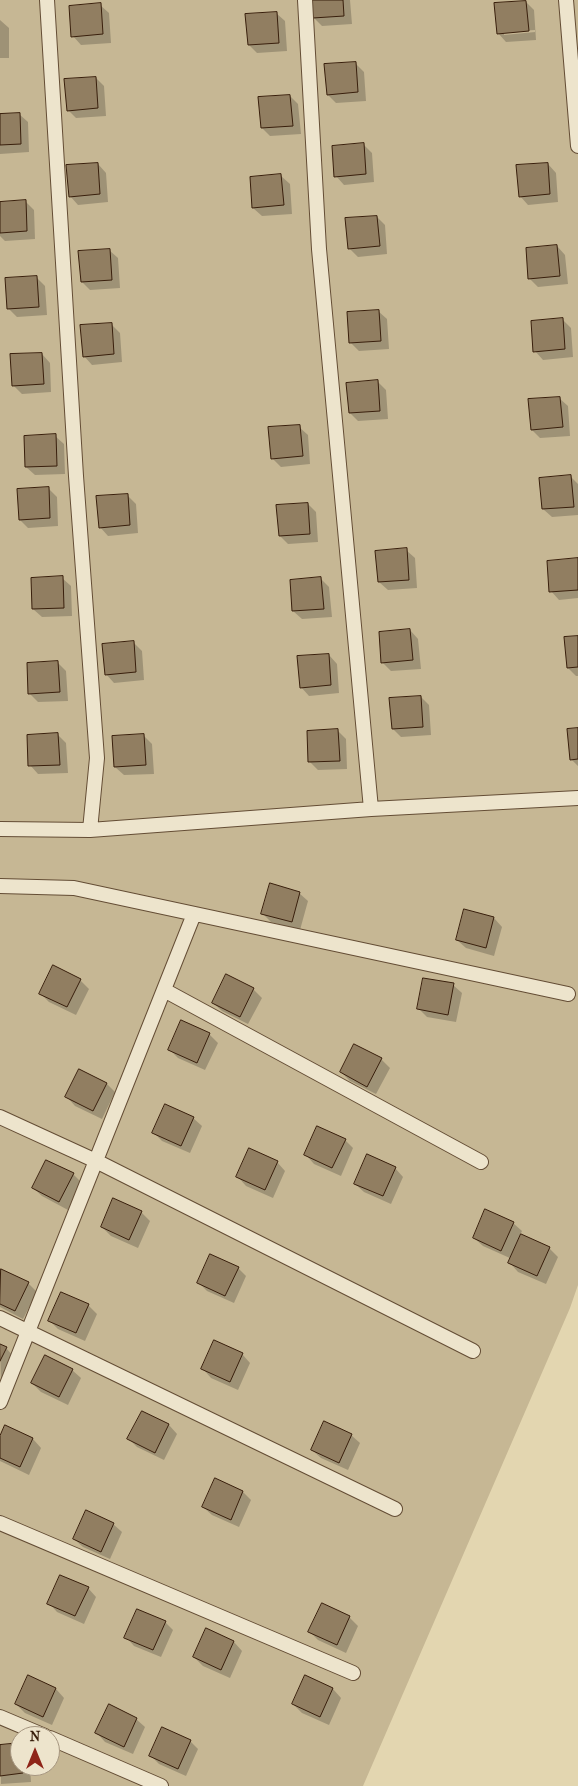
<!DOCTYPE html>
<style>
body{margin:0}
#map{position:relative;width:578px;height:1786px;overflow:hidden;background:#e3d6b0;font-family:"IM FELL French Canon",serif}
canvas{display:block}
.north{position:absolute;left:10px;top:1726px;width:50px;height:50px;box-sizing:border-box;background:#ede4cc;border:1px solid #a5957f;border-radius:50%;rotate:0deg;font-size:14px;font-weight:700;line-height:20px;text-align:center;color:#391f0c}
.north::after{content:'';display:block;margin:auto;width:18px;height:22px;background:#8f2418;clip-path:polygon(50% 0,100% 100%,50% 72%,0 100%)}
</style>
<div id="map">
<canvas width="578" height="1786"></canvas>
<div class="north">N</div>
</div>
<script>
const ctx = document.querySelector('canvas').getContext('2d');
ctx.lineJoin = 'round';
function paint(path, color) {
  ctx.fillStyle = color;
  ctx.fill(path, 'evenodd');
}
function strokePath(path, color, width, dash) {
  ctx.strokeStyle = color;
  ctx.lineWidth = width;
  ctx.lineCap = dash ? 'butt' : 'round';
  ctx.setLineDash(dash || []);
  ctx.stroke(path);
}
paint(new Path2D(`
 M0,0H578V1285L570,1308L363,1786H0ZM20,1736H50V1766H20Z`), '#c6b794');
paint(new Path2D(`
 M312,0H350L352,24L322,26L314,18Z
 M526,2L534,10L536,40L506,42L498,33ZM535,30V32L504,35V32Z
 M100,5L109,13L111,43L81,45L73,36Z
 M276,13L285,21L287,51L257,53L249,45Z
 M0,20L9,28V58H0Z
 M355,63L364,72L366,101L336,103L328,95Z
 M96,78L104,86L106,116L76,118L68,110Z
 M290,96L298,104L301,134L270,136L262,128Z
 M19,114L28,122L29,152L0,154V115Z
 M363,144L372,153L374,182L344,185L336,176Z
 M98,164L106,173L108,202L78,205L70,196Z
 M548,164L556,173L558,202L528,205L520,196Z
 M281,176L290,184L292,214L262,216L253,208Z
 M25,201L34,210L35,239L5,241L0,236V203Z
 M377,217L385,225L387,254L358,257L349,248Z
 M557,246L565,255L568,284L538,287L529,278Z
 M109,250L118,258L120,288L90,290L82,282Z
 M37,278L45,286L47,315L17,317L8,308Z
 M378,311L387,319L389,349L359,351L350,342Z
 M562,319L571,328L573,357L543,360L535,351Z
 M111,324L120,333L122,362L92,365L84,356Z
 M42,354L50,363L51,392L22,394L13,385Z
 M377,381L386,390L388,419L358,421L350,413Z
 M559,398L568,406L570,436L540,438L532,430Z
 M299,427L308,435L310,464L281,467L272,458Z
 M55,436L64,444L65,474L35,475L26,467Z
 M571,477L578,484V515L552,517L543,509Z
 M48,488L57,497L58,526L28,528L20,520Z
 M127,495L136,504L138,533L108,536L100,527Z
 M308,504L316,512L318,542L288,544L280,536Z
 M406,550L415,558L417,588L388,590L379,582Z
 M578,560V598L559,600L551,591Z
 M62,578L71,586L72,616L42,617L33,609Z
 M321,579L329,587L332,617L302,619L293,611Z
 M410,630L418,639L421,669L391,671L382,662Z
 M578,637V676H576L568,668Z
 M133,642L142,651L144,680L114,683L106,674Z
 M329,655L337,664L339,693L309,696L301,687Z
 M58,663L66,671L68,701L38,702L30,694Z
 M421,697L429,705L431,735L401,737L393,729Z
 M578,729V766L571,759Z
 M338,731L346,739L347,769L318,770L309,761Z
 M58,735L66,743L68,773L38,774L30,765Z
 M144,736L152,744L154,774L124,775L115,767Z
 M299,893L308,901L300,930L271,922L263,914Z
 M465,911L494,918L502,927L494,956L466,948L457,940Z
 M80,980L89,989L76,1015L49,1002L40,993Z
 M453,985L462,993L456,1022L427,1017L419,1009Z
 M253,989L262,998L248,1024L222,1011L213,1003Z
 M209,1034L218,1043L205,1070L178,1058L170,1050Z
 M381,1059L390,1068L376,1094L350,1081L341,1072Z
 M80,1071L107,1084L115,1092L102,1119L75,1106L67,1097Z
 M193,1118L202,1126L190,1153L162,1141L154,1133Z
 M345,1140L353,1148L341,1176L314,1164L306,1155Z
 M277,1162L285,1171L273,1198L246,1186L238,1177Z
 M395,1168L403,1177L391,1204L364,1192L355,1184Z
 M73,1174L82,1183L68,1210L42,1196L33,1188Z
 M141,1212L150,1221L138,1248L111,1236L102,1227Z
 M513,1223L522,1231L520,1235L549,1248L558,1257L546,1284L518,1272L510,1263L512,1259L483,1246L474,1238Z
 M238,1268L246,1276L234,1303L207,1291L199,1283Z
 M2,1270L28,1283L37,1292L23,1319L0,1307V1273Z
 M61,1293L88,1305L97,1314L85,1341L58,1329L49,1320Z
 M0,1346L6,1348L14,1357L1,1384Z
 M242,1354L250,1363L238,1390L211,1378L203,1369Z
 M72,1370L81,1378L68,1405L41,1392L32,1383Z
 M142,1412L169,1425L177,1434L164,1460L137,1447L129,1439Z
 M6,1427L33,1439L41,1448L29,1475L0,1461V1439Z
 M351,1435L360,1443L348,1470L321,1458L312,1450Z
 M216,1480L243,1492L251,1500L239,1527L212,1515L203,1507Z
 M113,1524L122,1532L110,1559L83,1547L74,1539Z
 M88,1588L96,1597L84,1624L57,1612L49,1603Z
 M349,1617L358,1626L346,1653L318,1640L310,1632Z
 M165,1622L173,1630L161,1657L134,1646L126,1637Z
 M206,1630L234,1642L242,1651L230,1678L203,1666L194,1657Z
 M28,1677L56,1689L64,1698L52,1725L25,1713L16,1704Z
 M306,1677L333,1689L341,1698L329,1725L302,1713L293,1704Z
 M136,1719L145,1727L133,1754L105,1742L97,1733Z
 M190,1741L198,1749L186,1776L159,1764L151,1756Z
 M20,1744V1766H30L31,1782L1,1784L0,1746Z`), '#0003');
const building = new Path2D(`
 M311,0H343L344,16L313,18Z
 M526,1L529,31L497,34L494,3Z
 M101,3L103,34L71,37L69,6Z
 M277,12L279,43L248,45L245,14Z
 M356,62L358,92L327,95L324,64Z
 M96,77L98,108L67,111L64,79Z
 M290,95L293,126L261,128L258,97Z
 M20,113L21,144L0,145V114Z
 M364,143L366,174L334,177L332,146Z
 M98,163L100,194L69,197L66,165Z
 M548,163L550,194L519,197L516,165Z
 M281,174L284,205L252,208L250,177Z
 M26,200L27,231L0,233V202Z
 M377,216L380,246L348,249L345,218Z
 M557,245L560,276L528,279L526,248Z
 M110,249L112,280L81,282L78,251Z
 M37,276L39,307L7,309L5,278Z
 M379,310L381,341L349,343L347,312Z
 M563,318L565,349L533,352L531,321Z
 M112,323L114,354L83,357L80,325Z
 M42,353L44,384L12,386L10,354Z
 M378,380L380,411L349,413L346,383Z
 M560,397L563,427L531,430L528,399Z
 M300,425L303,456L271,459L268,427Z
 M56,434L57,466L25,467L24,436Z
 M571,475L574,507L542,509L539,478Z
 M49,487L50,518L19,520L17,489Z
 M128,494L130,525L99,528L96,496Z
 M308,503L310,534L279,536L276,505Z
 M407,548L409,580L378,582L375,551Z
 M578,558V590L549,592L547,561Z
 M63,576L64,608L32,609L31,578Z
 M321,577L324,609L292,611L290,580Z
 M410,629L413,660L381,663L379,632Z
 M578,636V667L567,668L564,637Z
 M134,641L136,672L105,675L102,644Z
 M329,654L331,685L300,688L297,656Z
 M58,661L60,692L28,694L27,663Z
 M421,696L423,727L392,729L389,698Z
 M578,728V759L570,760L567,729Z
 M338,729L340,761L308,762L307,731Z
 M58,733L60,765L28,766L27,735Z
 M144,734L146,765L114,767L112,736Z
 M270,883L300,892L292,922L261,914Z
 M464,909L494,917L486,948L456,940Z
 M53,965L81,979L67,1007L39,994Z
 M226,974L254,988L240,1017L212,1003Z
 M423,978L454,983L448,1015L417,1009Z
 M181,1020L210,1033L197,1063L168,1050Z
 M354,1044L382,1058L367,1087L340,1072Z
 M79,1069L107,1083L93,1111L65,1097Z
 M165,1104L194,1117L181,1146L152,1133Z
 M317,1126L346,1139L332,1168L304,1155Z
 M249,1148L278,1161L265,1190L236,1177Z
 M367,1154L396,1167L383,1196L354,1184Z
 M46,1160L74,1173L59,1202L32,1188Z
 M113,1198L142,1211L129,1240L101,1227Z
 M485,1209L514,1222L501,1251L473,1238Z
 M521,1234L550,1247L537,1276L508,1263Z
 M210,1254L239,1267L225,1296L197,1283Z
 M1,1269L29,1282L15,1311L0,1304Z
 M61,1292L89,1304L76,1333L48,1321Z
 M214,1340L243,1353L230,1382L201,1369Z
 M0,1344L7,1347L0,1361Z
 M45,1355L73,1369L59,1397L31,1383Z
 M142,1411L169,1424L155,1453L127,1439Z
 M324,1421L352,1434L339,1463L311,1450Z
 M5,1425L33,1438L20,1467L0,1458V1436Z
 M215,1478L243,1491L231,1520L202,1507Z
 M86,1510L114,1523L101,1552L73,1539Z
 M60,1575L89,1587L75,1616L47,1604Z
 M322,1603L350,1616L337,1645L308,1632Z
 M137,1609L166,1621L153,1650L124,1638Z
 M206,1628L234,1641L221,1670L193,1657Z
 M28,1675L56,1688L43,1717L15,1704Z
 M305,1675L333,1688L320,1717L292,1704Z
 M109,1704L137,1718L124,1747L95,1733Z
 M162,1727L191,1740L178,1769L149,1756Z
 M20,1743V1766H23V1773L0,1776V1745Z`);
paint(building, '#917e61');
strokePath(building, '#391f0c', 1);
const lane = new Path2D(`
 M47,0L76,476L97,758L90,830
 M305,0L319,249L371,809
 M566,0L578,146
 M0,829L90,830L371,809L578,798
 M0,886L74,888L568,994
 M164,990L481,1162
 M0,1117L96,1161L473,1351
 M0,1318L395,1509
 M0,1402L194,914
 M0,1523L353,1673
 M0,1717L45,1736
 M50,1738L161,1786`);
strokePath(lane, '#644d35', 16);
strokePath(lane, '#ede4cc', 14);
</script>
